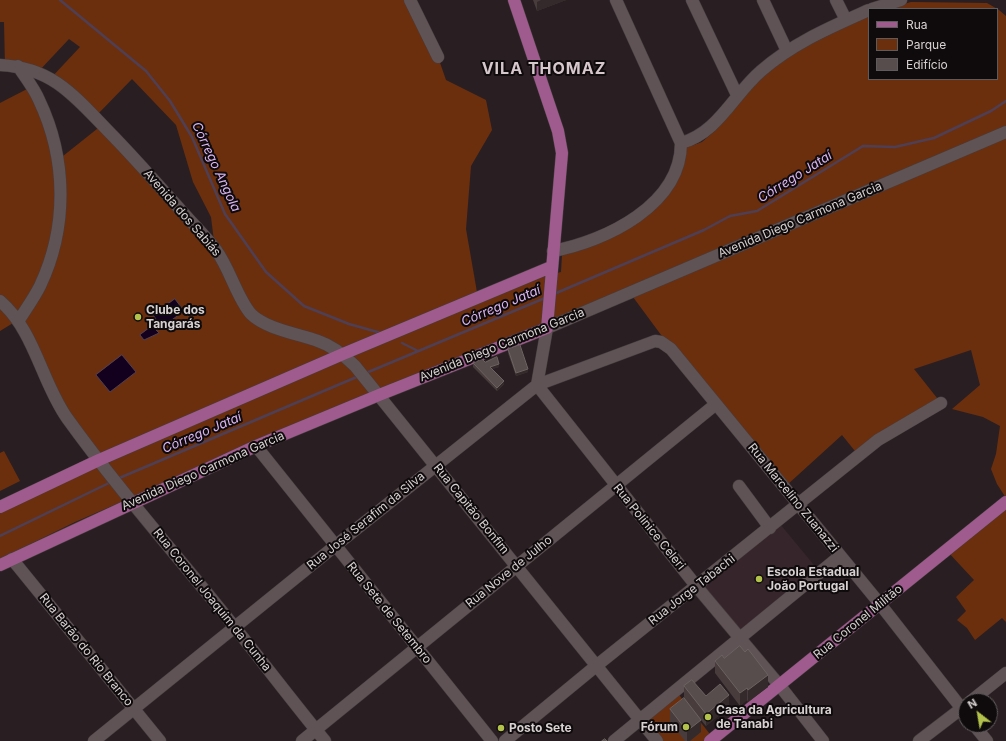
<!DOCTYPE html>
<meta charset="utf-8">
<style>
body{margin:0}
#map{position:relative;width:1006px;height:741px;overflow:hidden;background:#291f22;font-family:Inter,sans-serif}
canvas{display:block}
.legend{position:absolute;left:868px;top:8px;width:130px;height:72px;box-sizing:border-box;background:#0f0b0c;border:1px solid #5f5a5b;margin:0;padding:5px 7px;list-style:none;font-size:12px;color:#d8d1d2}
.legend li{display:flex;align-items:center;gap:8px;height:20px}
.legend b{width:20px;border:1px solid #5f5a5b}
.north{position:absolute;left:958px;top:693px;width:40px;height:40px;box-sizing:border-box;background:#0f0b0c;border:1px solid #5f5a5b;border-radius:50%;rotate:329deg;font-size:11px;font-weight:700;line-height:16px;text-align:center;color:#d8d1d2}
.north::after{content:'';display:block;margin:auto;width:14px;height:18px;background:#b3c24b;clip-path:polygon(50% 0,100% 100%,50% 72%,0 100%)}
</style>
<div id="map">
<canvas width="1006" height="741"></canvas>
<ul class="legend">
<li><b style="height:5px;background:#9f5b8e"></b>Rua</li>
<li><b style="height:11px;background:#6c2f0d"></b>Parque</li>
<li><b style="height:11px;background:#574d4c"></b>Edifício</li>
</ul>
<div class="north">N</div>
</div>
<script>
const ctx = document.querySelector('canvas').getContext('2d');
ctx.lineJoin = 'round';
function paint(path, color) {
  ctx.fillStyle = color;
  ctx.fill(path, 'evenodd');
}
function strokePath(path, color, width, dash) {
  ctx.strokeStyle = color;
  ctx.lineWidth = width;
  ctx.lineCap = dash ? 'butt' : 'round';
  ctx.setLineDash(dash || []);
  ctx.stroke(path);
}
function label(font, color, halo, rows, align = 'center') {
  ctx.font = font + ' Inter,sans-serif';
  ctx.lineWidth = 4;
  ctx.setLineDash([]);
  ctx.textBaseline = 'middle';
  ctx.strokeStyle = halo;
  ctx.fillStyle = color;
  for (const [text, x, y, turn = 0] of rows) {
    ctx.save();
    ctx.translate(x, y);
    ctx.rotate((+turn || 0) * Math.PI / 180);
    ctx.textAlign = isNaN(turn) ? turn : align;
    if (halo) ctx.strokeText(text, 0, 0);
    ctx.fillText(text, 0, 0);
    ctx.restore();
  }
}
paint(new Path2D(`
 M780,524L818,570L739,634L700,587Z`), '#36262b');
paint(new Path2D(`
 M0,0H410L438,57L446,80L486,100L492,130L471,166L466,229L478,298L99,460L66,417L18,320L0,331V103L31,87L58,160L102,125L215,249L211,217L193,182L176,125L132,79L95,117L50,79L80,47L69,39L38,72L5,65L4,22H0Z
 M911,2L987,3L999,10L1006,16V129L135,496L75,522L0,559V512L96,465L534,279L561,272L562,255L653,207L685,148L702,142L718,128L728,114L767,71L789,55L869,15V79H997V9H885Z
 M1006,134V498L997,484L991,469L996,454L1000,426L983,417L952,409L980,385L971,350L914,369L941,403L859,456L842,435L787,485L667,343L633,297Z
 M4,451L20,481L0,491V453Z
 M1006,505V622L1002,618L975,640L967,628L957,620L966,611L956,597L974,580L948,552Z
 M676,691L713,738L709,741H660L642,719Z`), '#6c2f0d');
const water = new Path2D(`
 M175,299L184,311L162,327L153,315Z
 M152,326L159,333L144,340L140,335Z
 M122,355L136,372L110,392L96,375Z`);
paint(water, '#13001e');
strokePath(water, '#4e3f54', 1);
strokePath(new Path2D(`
 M60,0L146,71L170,101L192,137L225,214L266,272L304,306L349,324L381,333
 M554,294L704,230L730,216L757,211L863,146L895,147L934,138L991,111L1006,101
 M402,343L418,351
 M366,373L545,298
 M117,479L359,376
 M0,536L111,482`), '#4e3f54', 2.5);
const minor = new Path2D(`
 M410,0L438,57
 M692,0L737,95
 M763,0L787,51
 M836,0L846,20
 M872,9L901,0
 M0,65C21,66 39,71 57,83C78,97 96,119 114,137C139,163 162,189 186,216C196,227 207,238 216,250C230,269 237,298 251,314C266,329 299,334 318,341C333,346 345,356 355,366L657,741
 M18,66C25,77 34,88 39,100C67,159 68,227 40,286C34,298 26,309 19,320
 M681,143C718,133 733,95 761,71C793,43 831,27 869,10
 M553,251C606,241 681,205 681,143L616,0
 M0,301C35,331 41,381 67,418C113,482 166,543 216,604C253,649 288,696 325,741
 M537,385L547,328L1006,132
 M537,385L697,587L780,686L823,741
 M256,446L492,741
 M739,486L770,528
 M12,559L160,741
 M971,701L1006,673
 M974,725L987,741
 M94,741L335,546L537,385L655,341L661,342L671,349L880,604L966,714
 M302,741L716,404
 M505,741L596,666L878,440L941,403
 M614,741L840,556
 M919,741L966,705`);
const major = new Path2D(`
 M0,507L99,460L343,354L551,267
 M0,565L256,446L379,395L547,328L562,153L558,131L514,0
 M710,741L1006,502`);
strokePath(minor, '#453d3f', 13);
strokePath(major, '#453d3f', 13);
strokePath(minor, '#5f5356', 12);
strokePath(major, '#9f5b8e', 12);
paint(new Path2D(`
 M533,0H566L537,11Z
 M508,349L528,372L516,376L508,353Z
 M485,362L499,367L492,369L504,384L497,391L473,367V363Z
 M724,658L768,687L748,702L747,700L740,706L715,673V661Z
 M684,686L729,707L706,726L701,720V732L690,741H685L670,722V709L684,698Z`), '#483d3c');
paint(new Path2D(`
 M541,0H566L537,11V2Z
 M499,364V367L490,370V367Z
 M528,369V372L516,376V373Z
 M504,381V384L497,391V388Z
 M768,675V687L748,702V690Z
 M747,688V700L740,706V693Z
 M729,695V707L706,726V714Z
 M701,720V732L690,741H687V731Z`), '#352a2b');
const building = new Path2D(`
 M520,345L528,369L516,373L508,349Z
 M497,357L499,364L490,367L504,381L497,388L473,363L482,359L485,362Z
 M740,646L745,652L748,649L768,675L748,690L747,688L740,693L715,661L722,655L724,658Z
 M692,680L706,696L720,684L729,695L706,714L684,686Z
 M684,698L701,720L687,731L670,709Z
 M605,739L607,741H602Z`);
paint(building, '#574d4c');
strokePath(building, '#6c6261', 1);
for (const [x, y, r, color] of [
 [138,317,4,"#b3c24b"],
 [759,579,4,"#b3c24b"],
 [708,717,4,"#b3c24b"],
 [686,727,4,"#b3c24b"],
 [501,728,4,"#b3c24b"]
]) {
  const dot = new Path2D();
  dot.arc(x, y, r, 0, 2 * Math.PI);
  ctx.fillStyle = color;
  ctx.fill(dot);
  strokePath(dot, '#0f0b0c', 1.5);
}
label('12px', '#d8d1d2', '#0f0b0c', [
 ["Avenida dos Sabiás",182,213,49],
 ["Avenida Diego Carmona Garcia",800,220,-23],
 ["Avenida Diego Carmona Garcia",502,345,-22],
 ["Avenida Diego Carmona Garcia",203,471,-24],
 ["Rua Marcelino Zuanazzi",793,498,51],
 ["Rua Capitão Bonfim",471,509,51],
 ["Rua José Serafim da Silva",366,521,-39],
 ["Rua Polinice Celeri",649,527,51],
 ["Rua Nove de Julho",509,572,-39],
 ["Rua Jorge Tabachi",692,590,-38],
 ["Rua Coronel Joaquim da Cunha",212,600,51],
 ["Rua Sete de Setembro",389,613,51],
 ["Rua Coronel Militão",858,622,-39],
 ["Rua Barão do Rio Branco",86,650,51]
]);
label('bold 12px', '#d8d1d2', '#0f0b0c', [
 ["Clube dos",146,310],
 ["Tangarás",146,324],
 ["Escola Estadual",767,572],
 ["João Portugal",767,586],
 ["Casa da Agricultura",716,710],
 ["de Tanabi",716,724],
 ["Fórum",678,727,"right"],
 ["Posto Sete",509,728]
], 'left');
label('italic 13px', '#dbb4f2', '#0f0b0c', [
 ["Córrego Angola",216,167,65],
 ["Córrego Jataí",795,177,-32],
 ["Córrego Jataí",501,306,-23],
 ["Córrego Jataí",202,433,-23]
]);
ctx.letterSpacing = '1px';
label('bold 16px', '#d5c7cb', '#0f0b0c', [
 ["VILA THOMAZ",544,69]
]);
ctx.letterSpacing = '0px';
</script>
